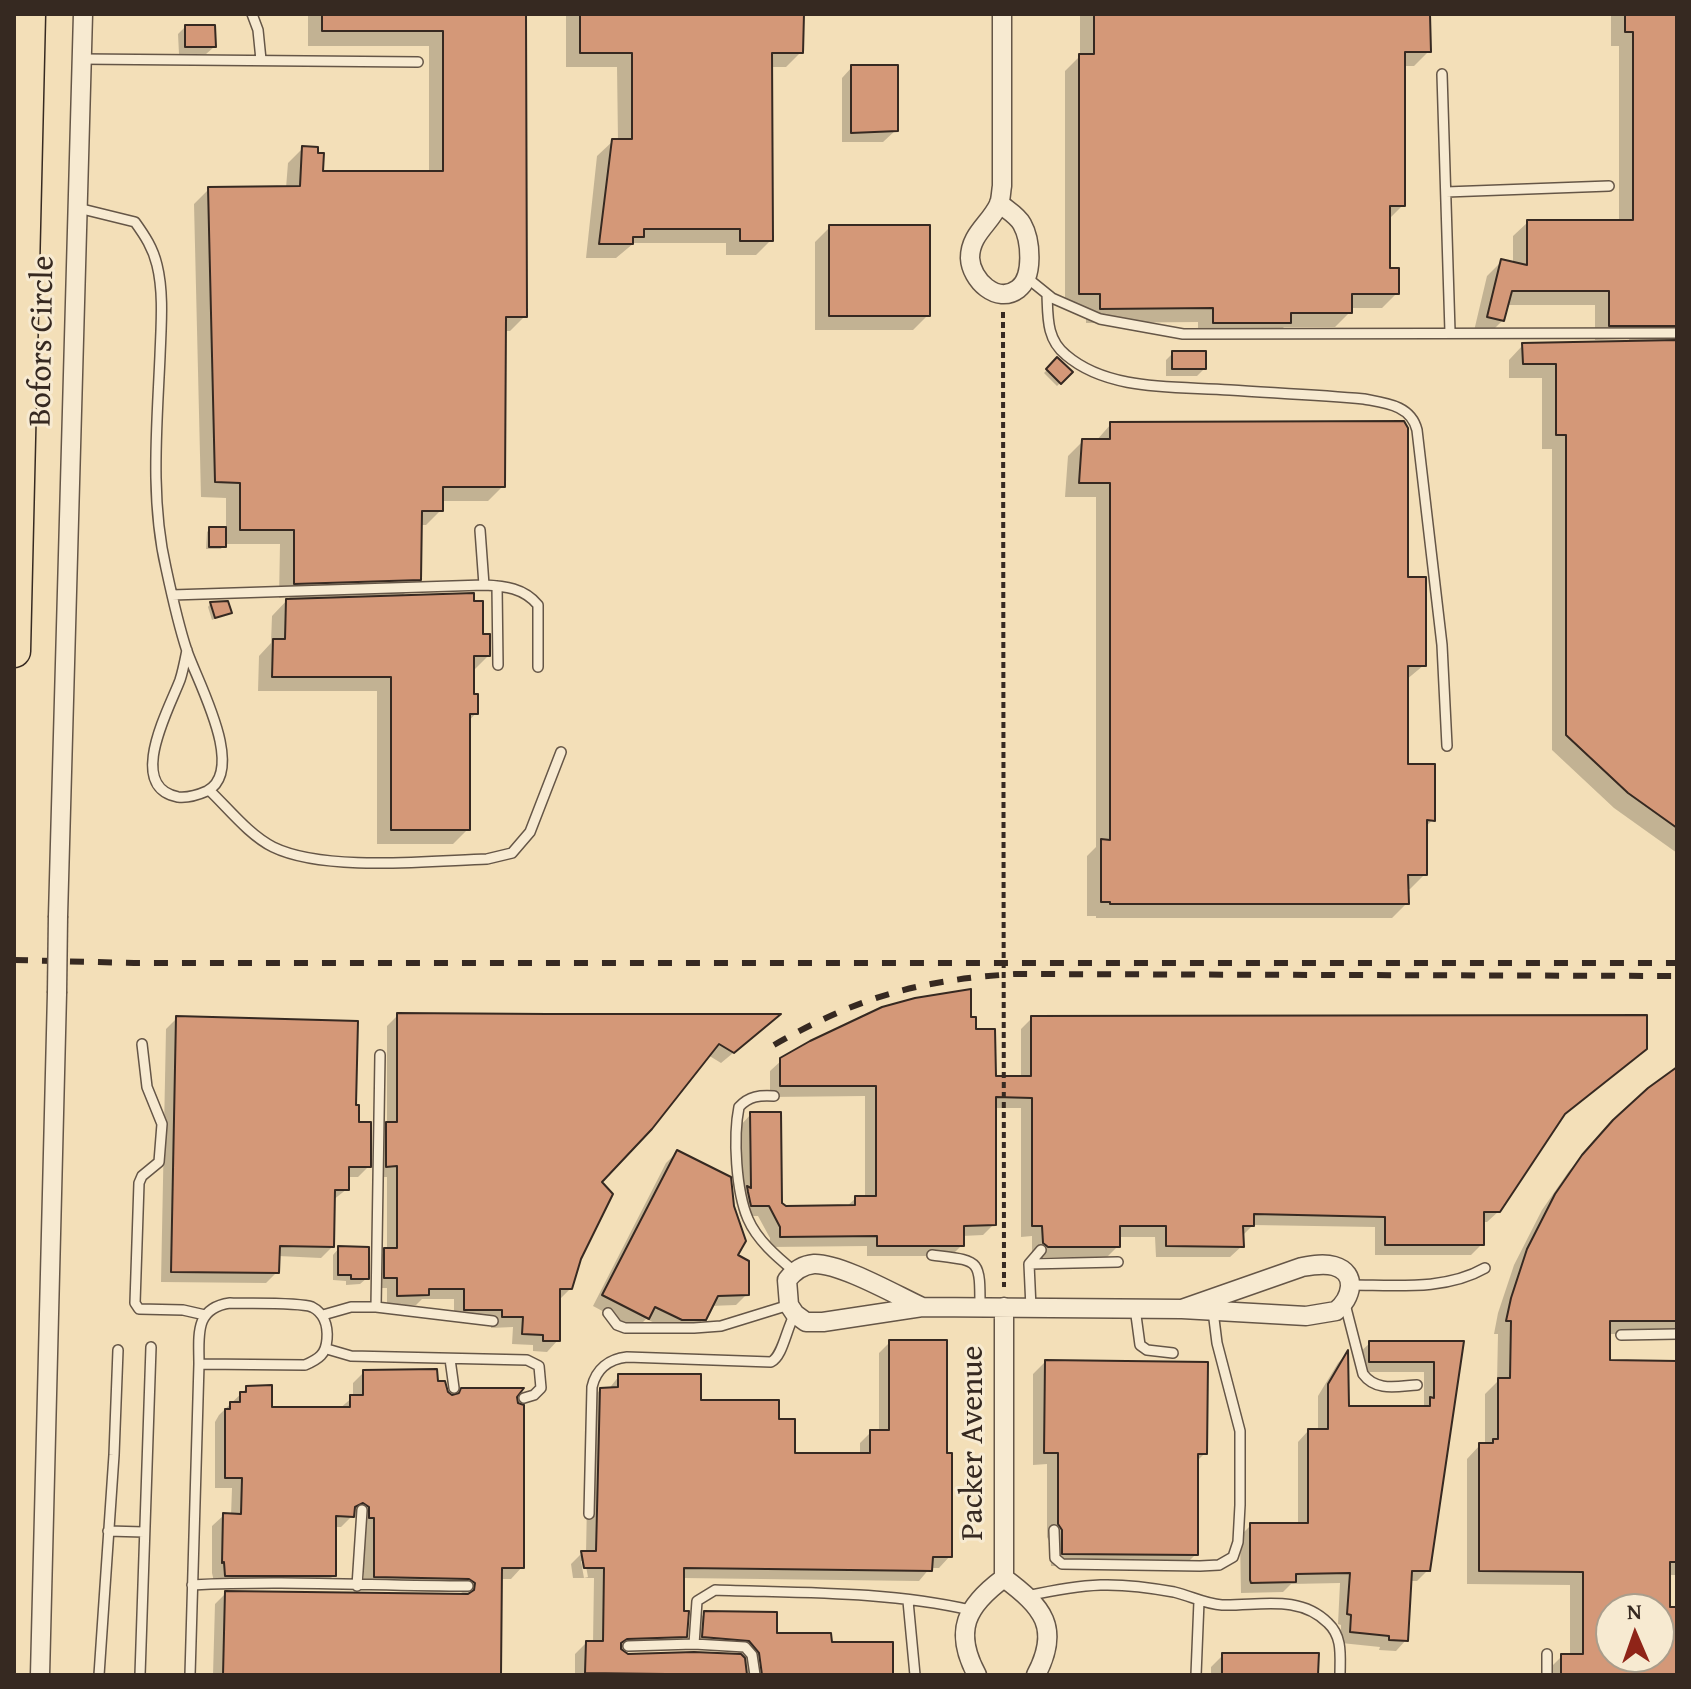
<!DOCTYPE html>
<style>
body{margin:0}
#map{position:relative;width:1691px;height:1689px;overflow:hidden;background:#f3dfb8;font-family:"Gentium Book Plus",serif}
canvas{display:block}
.frame{position:absolute;inset:0;border:16px solid #362921;pointer-events:none}
.north{position:absolute;left:1595px;top:1593px;width:80px;height:80px;box-sizing:border-box;background:#f7ead1;border:2px solid #aa9d8b;border-radius:50%;rotate:358deg;font-size:22px;font-weight:700;line-height:32px;text-align:center;color:#362921}
.north::after{content:'';display:block;margin:auto;width:28px;height:36px;background:#8f2418;clip-path:polygon(50% 0,100% 100%,50% 72%,0 100%)}
</style>
<div id="map">
<canvas width="1691" height="1689"></canvas>
<div class="frame"></div>
<div class="north">N</div>
</div>
<script>
const ctx = document.querySelector('canvas').getContext('2d');
ctx.lineJoin = 'round';
function paint(path, color) {
  ctx.fillStyle = color;
  ctx.fill(path, 'evenodd');
}
function strokePath(path, color, width, dash) {
  ctx.strokeStyle = color;
  ctx.lineWidth = width;
  ctx.lineCap = dash ? 'butt' : 'round';
  ctx.setLineDash(dash || []);
  ctx.stroke(path);
}
function label(font, color, halo, rows, align = 'center') {
  ctx.font = font + ' "Gentium Book Plus",serif';
  ctx.lineWidth = 6;
  ctx.setLineDash([]);
  ctx.textBaseline = 'middle';
  ctx.strokeStyle = halo;
  ctx.fillStyle = color;
  for (const [text, x, y, turn = 0] of rows) {
    ctx.save();
    ctx.translate(x, y);
    ctx.rotate((+turn || 0) * Math.PI / 180);
    ctx.textAlign = isNaN(turn) ? turn : align;
    if (halo) ctx.strokeText(text, 0, 0);
    ctx.fillText(text, 0, 0);
    ctx.restore();
  }
}
paint(new Path2D(`
 M308,14H524L525,316L510,331H504L503,486L488,501H441V510L426,525H420L419,579L401,597L481,636L488,656L473,671L472,696L476,713L468,722V829L453,844H377V691H258L259,656L271,643L272,616L290,597L279,598L280,544H224L221,549H206L207,532L210,529H226V498L201,497L194,204L209,189L286,188L288,163L303,148L321,173H429V46H308Z
 M566,14H802L801,52L786,67H770L771,240L756,255H726V243H634L616,258H586L597,156L613,141H618L617,67H566Z
 M1080,14H1428L1429,51L1414,66H1403V205L1388,220V270L1397,293L1382,308H1350V312L1335,327H1284L1274,337H1198V322L1086,323V308H1065V71L1080,56Z
 M1611,14H1677V853L1614,808L1552,750V449H1542V378H1509V360L1523,345L1629,343V339L1595,340V305H1506L1503,320L1488,335L1474,331L1487,276L1502,261L1513,264V236L1528,222H1619V46H1611Z
 M185,27L214,47L206,54H179L178,34Z
 M852,67L896,130L883,142H842V78Z
 M830,227L928,315L913,330H815V242Z
 M1173,353L1204,369L1197,376H1166V360Z
 M1057,360L1071,372L1057,386L1044,373Z
 M1111,424L1406,579L1424,665L1406,680V766L1433,820L1425,827V874L1410,889H1406L1407,903L1392,918H1096V916H1087V856L1096,847V497H1065L1068,456L1083,441H1096Z
 M226,603L230,612L212,620L208,607L210,604Z
 M398,1015L767,1025L721,1063L708,1055L599,1182L571,1288L558,1301V1340L547,1352L533,1351V1345L512,1344L513,1327L491,1328V1320H454V1299H422L416,1305L387,1307V1288H374V1261L387,1250V1177H376V1135L387,1124V1026Z
 M177,1018L354,1107L369,1166L358,1177H347V1189L333,1200L332,1247L321,1258L278,1256L277,1272L266,1283L161,1282L166,1029Z
 M1032,1018L1645,1048L1560,1118L1499,1211L1487,1222H1482V1244L1471,1255H1375V1227L1253,1225L1242,1236V1246L1230,1257H1156L1155,1237H1118V1246L1107,1257H1036L1032,1254V1236L1021,1237V1108H994V1224L983,1235L962,1236V1245L951,1256H867V1246L770,1247V1238L758,1216H740L737,1199L740,1195V1126L751,1114L780,1205L786,1208L846,1207L856,1198H865V1096L770,1097V1071L782,1060L969,1019L994,1078H1021V1029Z
 M1677,1069V1334H1608V1362L1677,1363V1575H1668V1609H1677V1675H1548V1670L1562,1656H1570V1585L1467,1584V1459L1480,1445H1485V1394L1497,1382L1498,1334H1494L1498,1313L1514,1265L1542,1210L1569,1171L1600,1136ZM1611,1609H1659V1657H1611Z
 M677,1152L732,1207L736,1256L747,1294L736,1305L710,1306L704,1318L693,1330H670L646,1319L636,1329L593,1306L666,1163Z
 M339,1248L367,1278L360,1284L346,1285V1281L333,1280V1255Z
 M890,1342L945,1455L950,1556L939,1568H930L919,1581L682,1578L685,1636L674,1647L620,1649L628,1656H742L735,1650L692,1647L694,1624L705,1613L775,1635L830,1644L891,1675H575V1654L586,1643H593L594,1578H573L571,1564L582,1553H586L589,1401L600,1390H608L619,1376L699,1402L776,1421L793,1455H860V1443L871,1432H879V1353ZM581,1561H585L588,1577L584,1578Z
 M1370,1343H1462L1428,1570L1417,1581H1410L1406,1640L1396,1651L1379,1650L1380,1647L1341,1643V1625L1338,1624L1340,1583L1291,1584L1283,1592L1241,1593L1240,1536L1251,1525H1298V1442L1308,1431H1318V1396L1338,1363L1346,1355L1347,1408L1424,1406V1372H1359V1353Z
 M1045,1362L1205,1453L1196,1462V1554L1184,1566H1051L1050,1543L1047,1537V1464L1033,1465V1374Z
 M364,1372L436,1383L454,1398L514,1397L522,1567L511,1579H500L499,1675H213L215,1604L226,1593L466,1595L456,1589L364,1587V1528L353,1515L341,1527H334V1575L322,1587L215,1586L212,1573V1526L224,1515L231,1516L232,1488H215V1422L219,1415L247,1388L270,1409H339L353,1397V1383Z
 M1223,1655L1316,1675H1211V1667Z`), '#0003');
const building = new Path2D(`
 M322,14H526L527,317H506L505,487H443V511H422L421,580L294,584V530H240V483L215,482L208,187L300,186L302,146L318,147V153H324L323,171H443V31H322Z
 M580,14H804L803,53H772L773,241H740V229H644V237H633V244H599L612,139H632V53H580Z
 M1094,14H1430L1431,52H1405V206H1390V268H1399V294H1352V313H1291V323H1213V308L1100,309V294H1079V54H1094Z
 M1625,14H1677V326H1609V291H1512L1504,321L1487,317L1501,259L1527,265V220H1633V32H1625Z
 M185,25H215L216,47H185Z
 M851,65H898V131L851,133Z
 M829,225H930V316H829Z
 M1677,340V828L1628,793L1566,735V435H1556V364H1523L1522,343Z
 M1172,351H1206V369H1172Z
 M1057,357L1073,372L1061,384L1046,369Z
 M1404,421L1408,428V577H1426V666H1408V764H1435V821L1427,820V875H1408L1409,904H1110V902H1101V839L1110,840V483H1079L1082,439H1110V422Z
 M209,527H226V547H209Z
 M474,593V601H483V634H490V656H474V694H478V714H470V830H391V677H272L273,639H285L286,599Z
 M228,601L232,613L215,618L210,602Z
 M971,989V1017H976V1029H995L996,1076H1031V1016L1647,1015V1049L1565,1114L1500,1212H1484V1245H1385V1217L1254,1214V1226H1243L1244,1247L1166,1246V1226H1120V1247H1048L1043,1243L1042,1226H1032V1098L996,1097V1225L964,1226V1246H877V1236L780,1237V1227L769,1206H751L748,1192L747,1186L751,1188L750,1112H781L782,1203L786,1206L855,1205V1196H876V1086H780V1058L810,1041L882,1007L915,998Z
 M397,1013L547,1014H781L734,1053L719,1044L652,1129L602,1182L613,1194L581,1259L572,1289H560V1341H543V1335L522,1334L523,1317H502V1310H464V1289H429V1295L397,1296V1278H384V1248H397V1166L386,1167V1122H397Z
 M176,1016L358,1021L356,1105H359V1122H371V1167H349V1190H335L334,1247L280,1246L279,1273L171,1272Z
 M1677,1067V1321H1610V1360L1677,1361V1562H1670V1607H1677V1675H1561V1654H1583V1572L1479,1571V1443H1493V1439H1498V1378H1510L1511,1321H1506L1511,1298L1527,1249L1555,1194L1582,1155L1613,1120L1648,1088ZM1611,1609H1659V1657H1611Z
 M677,1150L731,1177L734,1206L746,1241L738,1255L749,1261V1295L718,1296L706,1320H682L655,1307L649,1319L602,1295Z
 M338,1246L369,1247V1279H351V1275H338Z
 M889,1340H947V1453H952V1557H933L932,1571L684,1568V1611H689L687,1637L627,1639L621,1643V1649L628,1654L694,1652L741,1654L745,1658L747,1675L585,1673L586,1641H603L604,1568H584L581,1551H596L600,1388L618,1387V1374H701V1400H779V1419H795V1453H870V1430H889Z
 M1369,1341H1464L1430,1571H1412L1408,1641L1389,1640V1636L1350,1632L1351,1615L1347,1614L1350,1573L1296,1574V1582L1251,1583L1250,1580V1523H1308V1429H1328V1384L1348,1350L1349,1406H1430V1397L1434,1398V1362H1369Z
 M1045,1360L1208,1362L1207,1454H1198V1555L1062,1554V1530L1058,1524V1453H1044Z
 M437,1369L438,1381H445L448,1392L452,1395L459,1393L461,1388H524L517,1397L518,1403L524,1405V1568H502L501,1675H223L225,1591L468,1594L474,1590L475,1583L469,1579L374,1577V1518H369V1507L363,1503L355,1507L354,1517L336,1516V1576H225L224,1562L222,1563L223,1513L241,1514L242,1478H225V1409H230V1402H240V1392H246V1386L272,1385V1407H350V1395H363V1370Z
 M704,1611L777,1612V1633H831L832,1642H893V1675H762L759,1653L749,1641L702,1637Z
 M1222,1653H1319L1318,1675H1222Z`);
paint(building, '#d49878');
strokePath(building, '#362921', 2);
const lane = new Path2D(`
 M252,14L258,30L261,60
 M81,59L418,62
 M1442,74L1450,332
 M1446,192L1609,186
 M78,208L135,222C145,236 153,248 157,265C164,293 161,327 160,356C157,426 150,499 166,568C172,596 178,624 187,651C197,681 247,770 207,791C198,795 188,798 178,797C125,787 170,707 180,680C183,671 185,660 187,650
 M1026,277L1052,298L1100,319L1183,334L1677,333
 M1047,294C1048,316 1046,339 1066,355C1109,392 1178,386 1230,390C1275,393 1320,395 1364,399C1385,403 1411,405 1417,430L1442,645L1447,746
 M480,530L484,585
 M497,586L498,665
 M172,595L484,585C505,586 524,588 538,605V667
 M209,790C228,808 249,835 273,847C324,872 429,861 487,859L512,853L530,832L561,752
 M142,1044L147,1087L162,1124L159,1162L142,1176L139,1183L135,1303L139,1309L183,1310L205,1315
 M774,1096C760,1095 749,1096 739,1107C733,1137 736,1191 748,1219C757,1240 777,1257 794,1271
 M932,1255C980,1261 980,1258 980,1307
 M1029,1264L1118,1262
 M1350,1285C1394,1285 1445,1291 1485,1268
 M1345,1304L1363,1374C1376,1392 1398,1386 1417,1385
 M376,1307L380,1055
 M1031,1308L1029,1264L1041,1250
 M1135,1308L1140,1345L1147,1350L1173,1353
 M608,1313L617,1325L625,1328H694L721,1326L789,1305
 M323,1315L351,1307H376L493,1321
 M1621,1335L1677,1334
 M327,1349L351,1356L527,1360L539,1366L541,1388L534,1395L524,1398
 M450,1359L454,1388
 M589,1514L592,1387C596,1369 609,1359 627,1357L771,1362C783,1356 786,1329 795,1314
 M1054,1530L1055,1558L1062,1564L1200,1566L1219,1565L1233,1557L1238,1542L1240,1505V1431L1217,1343L1213,1311
 M108,1531L144,1532
 M192,1585C284,1580 376,1586 468,1586
 M357,1586L362,1510
 M1027,1596C1086,1583 1115,1581 1174,1592C1191,1596 1205,1604 1222,1605C1259,1606 1299,1594 1328,1623C1343,1637 1340,1656 1340,1675
 M908,1601L915,1675
 M694,1644L745,1647L752,1655L755,1675
 M628,1646L694,1644L697,1601L715,1590C799,1593 887,1591 970,1610
 M99,1675L114,1455L118,1350
 M140,1675L151,1347
 M190,1675L199,1364C199,1336 194,1308 230,1303C247,1304 298,1302 312,1307C324,1313 328,1326 327,1339C326,1354 319,1359 305,1365L199,1364
 M1196,1675L1199,1601
 M1547,1675V1654`);
const street = new Path2D(`
 M999,203C1007,210 1017,215 1022,224C1031,240 1034,277 1018,289C997,305 971,280 970,258C970,234 990,224 999,204C1001,199 1001,191 1002,186V14
 M58,916L83,14
 M922,1307C896,1295 840,1263 814,1264C802,1265 794,1271 787,1280L789,1305L795,1314L806,1322H823L922,1307L1182,1309L1306,1316L1336,1311C1351,1299 1359,1273 1334,1266C1324,1263 1313,1265 1302,1267L1182,1309
 M1004,1307V1578
 M1004,1578C1043,1607 1061,1628 1036,1675
 M40,1675L57,993
 M977,1675C953,1631 966,1606 1004,1578`);
const highway = new Path2D(`
 M14,651L29,14`);
strokePath(lane, '#655647', 12);
strokePath(street, '#655647', 21);
strokePath(highway, '#362921', 35);
strokePath(new Path2D(`
 M1003,312L1004,1287`), '#362921', 4, [6, 4]);
strokePath(lane, '#f7ead1', 9);
strokePath(street, '#f7ead1', 18);
strokePath(highway, '#f3dfb8', 32);
strokePath(new Path2D(`
 M14,960L134,963H1677
 M774,1045C858,997 919,980 1015,974L1677,976`), '#362921', 6, [14, 14]);
const streetBridge = new Path2D(`
 M57,993L58,916`);
strokePath(streetBridge, '#655647', 21, []);
strokePath(streetBridge, '#f7ead1', 18);
label('32px', '#362921', '#f7ead1', [
 ["Bofors Circle",43,341,-89],
 ["Packer Avenue",974,1443,-90]
]);
</script>
